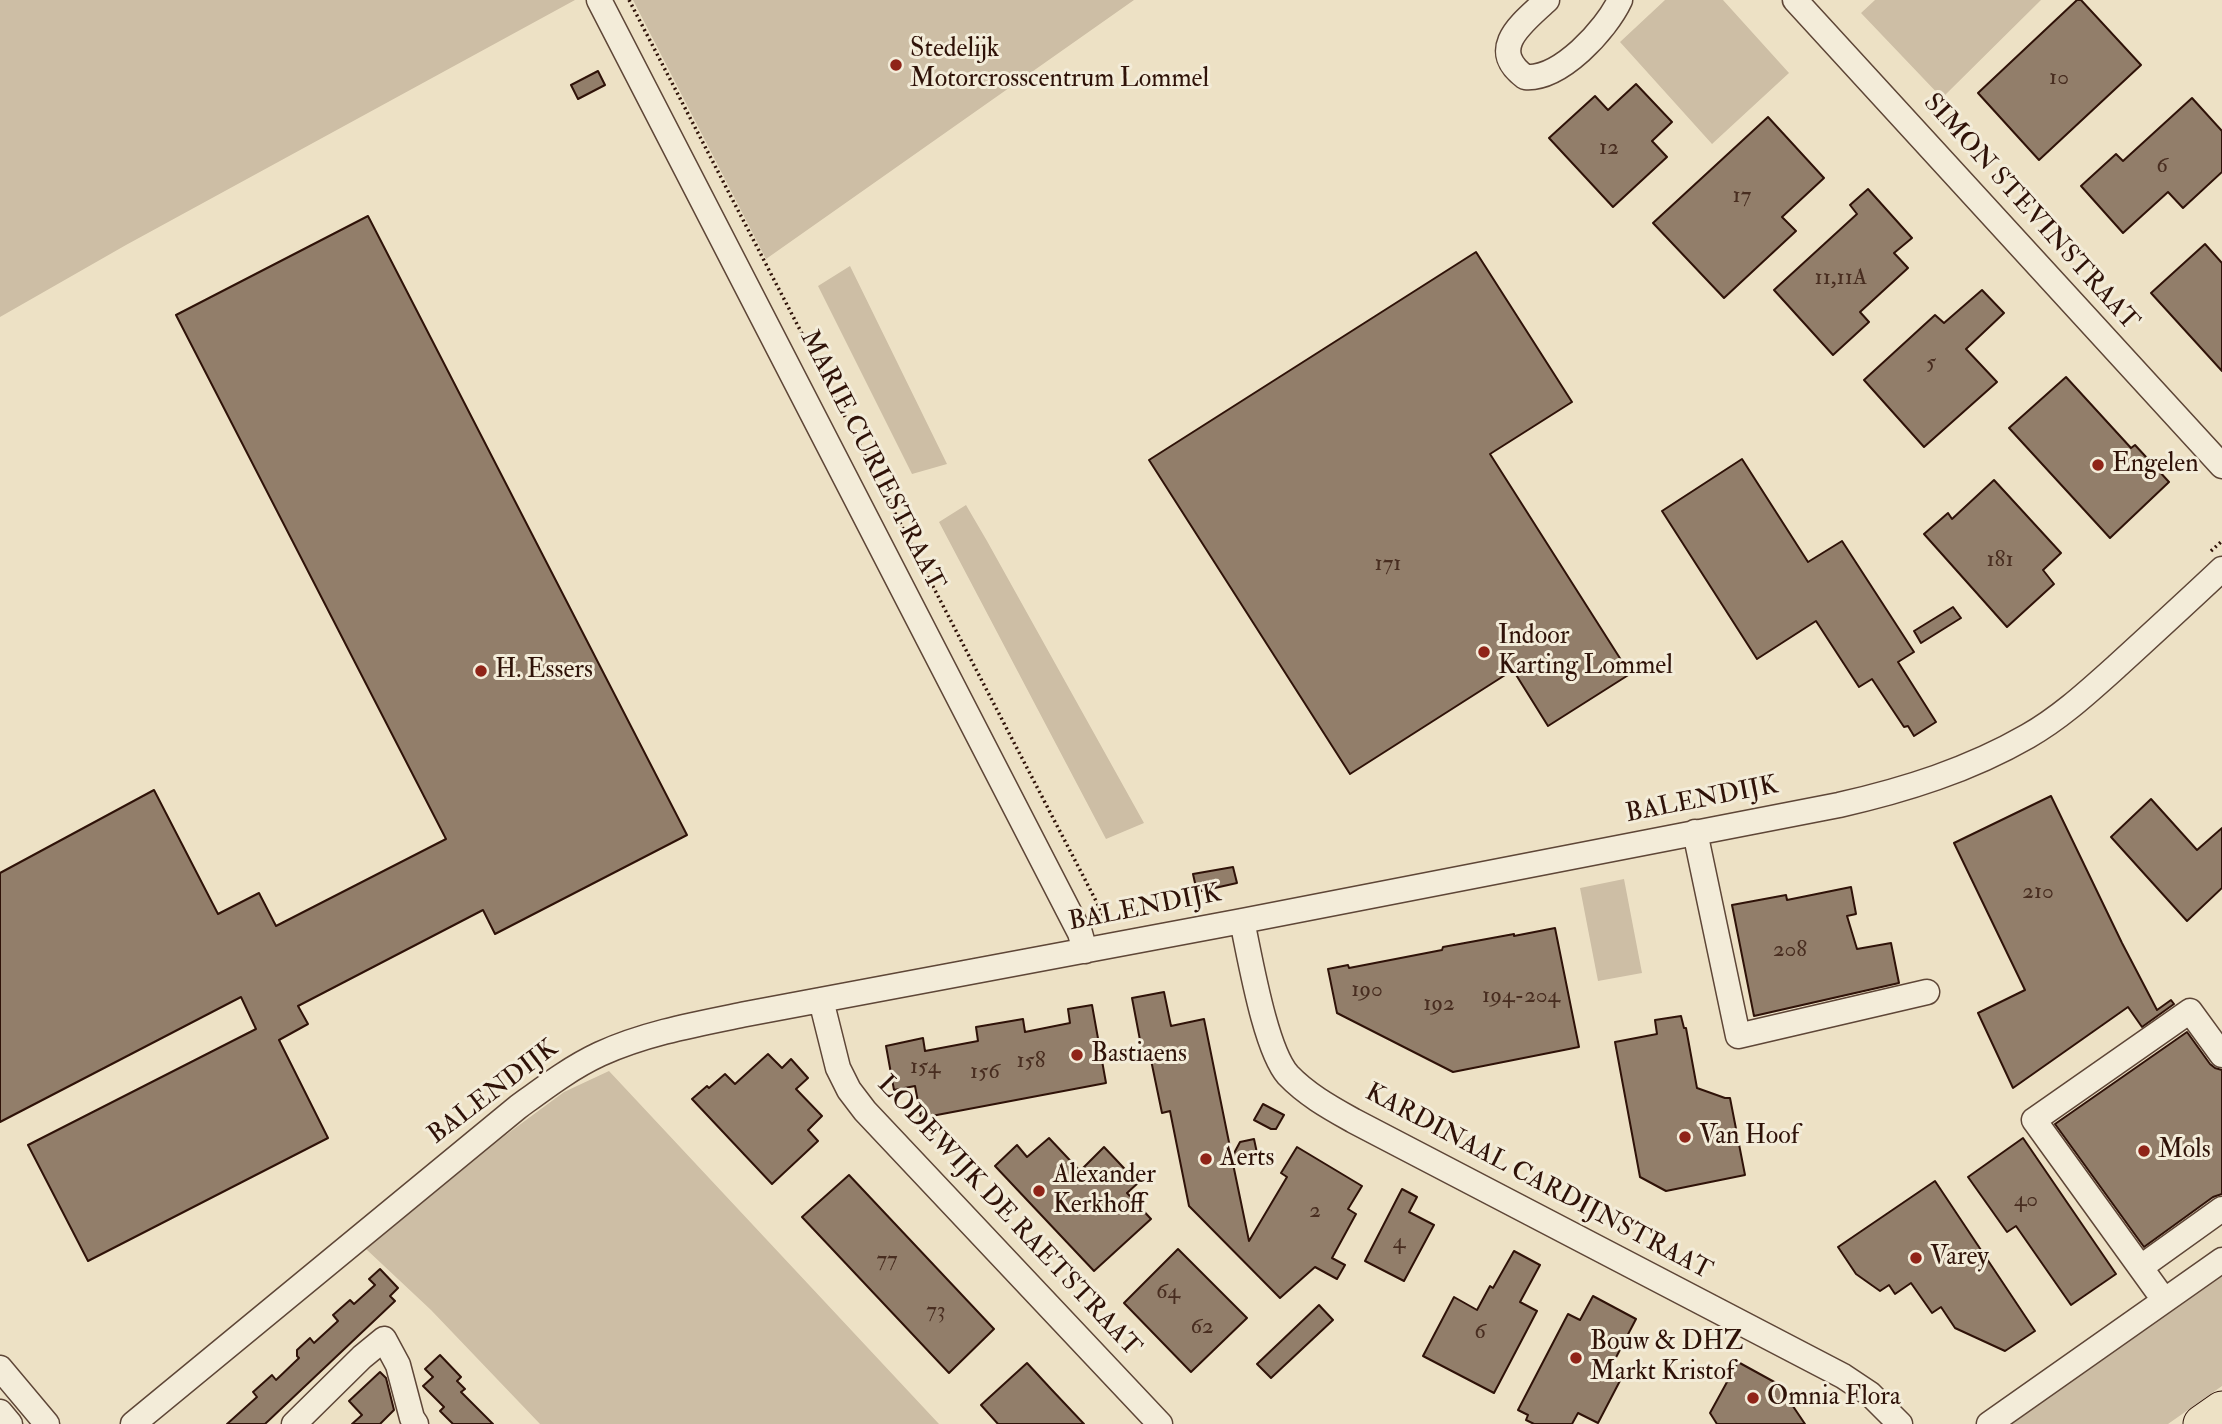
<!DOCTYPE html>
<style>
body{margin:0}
canvas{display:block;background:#ede1c5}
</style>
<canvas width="2222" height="1424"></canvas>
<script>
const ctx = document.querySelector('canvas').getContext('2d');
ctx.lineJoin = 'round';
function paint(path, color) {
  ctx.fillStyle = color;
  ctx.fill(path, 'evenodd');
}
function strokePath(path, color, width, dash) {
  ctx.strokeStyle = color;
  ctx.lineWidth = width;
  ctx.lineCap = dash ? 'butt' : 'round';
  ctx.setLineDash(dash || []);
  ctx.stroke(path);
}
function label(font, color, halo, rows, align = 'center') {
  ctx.font = font + ' "IM FELL Double Pica",serif';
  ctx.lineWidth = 6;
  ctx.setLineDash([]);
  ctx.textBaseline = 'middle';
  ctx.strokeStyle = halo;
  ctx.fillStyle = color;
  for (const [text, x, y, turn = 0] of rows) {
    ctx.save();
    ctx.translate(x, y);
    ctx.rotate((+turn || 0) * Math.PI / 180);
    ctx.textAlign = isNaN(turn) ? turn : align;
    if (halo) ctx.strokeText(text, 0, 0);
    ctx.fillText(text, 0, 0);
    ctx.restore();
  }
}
paint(new Path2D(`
 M0,0H575L126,245L0,317Z
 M633,0H1134L766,259Z
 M1665,0H1723L1789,73L1712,144L1620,42Z
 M1875,0H2041L1942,98L1861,13Z
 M850,266L947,464L912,474L818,286Z
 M966,505L987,541L1144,823L1106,839L939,522Z
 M1624,879L1642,973L1598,981L1580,888Z
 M609,1071L939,1424H540L431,1310L366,1249L503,1137L564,1092Z
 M2222,1269V1386L2168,1424H2000Z`), '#cdbea5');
const building = new Path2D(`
 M2077,0H2081L2141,65L2039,160L1978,93Z
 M598,71L605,85L578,99L571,85Z
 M1636,84L1672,122L1652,141L1667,157L1613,207L1549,138L1595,96L1608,110Z
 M2192,98L2222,131V172L2183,208L2168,192L2123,233L2081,186L2116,154L2123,161Z
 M1768,117L1824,178L1782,217L1796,231L1724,298L1653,223Z
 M1868,189L1912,238L1894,253L1908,268L1860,312L1869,322L1833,355L1774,290L1857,214L1850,205Z
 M368,216L687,835L495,934L483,910L298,1006L308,1024L279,1040L328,1138L88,1261L28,1145L256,1029L241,997L0,1122V873L154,790L218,914L259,893L276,926L446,839L176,315Z
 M2205,244L2222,263V371L2151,293Z
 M1476,252L1572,402L1490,454L1630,674L1548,726L1513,670L1350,774L1149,460Z
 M1982,290L2004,313L1966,349L1997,382L1924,447L1864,380L1935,315L1944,323Z
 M2066,377L2131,448L2135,445L2169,482L2110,538L2009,428Z
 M1742,459L1808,562L1842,541L1914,652L1898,662L1936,722L1914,736L1908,726L1904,727L1872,679L1859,687L1816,621L1757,659L1662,511Z
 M1994,480L2061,553L2043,570L2054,584L2007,627L1924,534L1948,513L1952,519Z
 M1953,607L1961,618L1921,643L1914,631Z
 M2051,796L2122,943L2157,1010L2171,1000L2174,1004L2142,1027L2128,1007L2013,1088L1978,1013L2025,990L1954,843Z
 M2151,799L2197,850L2222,828V888L2187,921L2111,837Z
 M1233,867L1237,883L1197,892L1193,874Z
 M1851,887L1856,914L1847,916L1857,949L1891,943L1899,983L1754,1016L1732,905L1786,895L1787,900Z
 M1555,928L1579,1047L1453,1072L1337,1013L1328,969L1348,965L1349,968L1442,950L1443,947L1514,934V936Z
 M1164,992L1171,1026L1204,1019L1232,1157L1240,1142L1254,1139L1257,1153L1232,1159L1249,1241L1287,1177L1281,1173L1297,1147L1362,1186L1348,1209L1356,1214L1332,1258L1345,1265L1337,1279L1315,1267L1280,1298L1189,1206L1170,1111L1162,1113L1151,1060L1144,1061L1132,998Z
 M1092,1005L1106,1083L921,1118L915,1086L894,1090L886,1046L923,1038L925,1051L978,1041L976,1027L1023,1019L1025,1032L1070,1023L1068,1009Z
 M1681,1016L1684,1028H1686L1697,1088L1725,1098H1730L1745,1175L1666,1191L1640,1177L1615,1042L1657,1034L1655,1020Z
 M2187,1032L2210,1064L2215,1068L2222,1070V1194L2213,1197L2144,1247L2055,1124Z
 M768,1054L782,1068L791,1059L808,1078L796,1089L822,1116L808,1130L818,1141L772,1184L692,1099L707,1086L709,1088L725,1074L735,1084Z
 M1263,1104L1284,1115L1276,1129H1271L1254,1120Z
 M1049,1138L1080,1171L1104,1147L1138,1183L1127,1193L1151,1219L1094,1271L995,1166L1017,1145L1027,1157Z
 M2023,1138L2116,1274L2071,1305L2016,1226L2007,1232L1968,1177Z
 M849,1175L994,1329L949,1373L802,1217Z
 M1935,1181L2035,1331L2005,1351L1955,1328L1941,1307L1932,1313L1911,1283L1895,1294L1889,1285L1880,1291L1856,1274L1838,1247Z
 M1402,1189L1417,1197L1409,1212L1434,1225L1404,1281L1365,1261Z
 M1178,1249L1247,1318L1191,1372L1124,1303Z
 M1514,1251L1540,1265L1520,1302L1537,1311L1494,1393L1423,1356L1454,1297L1477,1310L1490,1286L1493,1288Z
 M380,1269L398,1288L390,1296L395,1301L265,1424H227L257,1397L253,1392L262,1384L272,1375L276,1380L299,1358L297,1356V1350L310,1338L314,1343L338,1321L333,1315L350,1300L354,1304L375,1285L369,1279Z
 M1593,1296L1636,1319L1611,1367L1623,1375L1598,1423L1578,1413L1572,1424H1534L1526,1420L1528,1415L1518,1410L1568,1314L1580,1320Z
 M1319,1305L1333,1320L1271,1378L1257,1364Z
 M440,1355L461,1377L457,1381L465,1389L461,1392L493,1424H453L440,1411L444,1407L423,1386L433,1377L425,1369Z
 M1738,1362L1778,1384L1805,1424H1717L1710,1413Z
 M1027,1363L1051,1389L1084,1424H998L981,1405Z
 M380,1372L386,1378L394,1410L380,1424H352L362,1415L349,1401Z`);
paint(building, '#927e6a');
strokePath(building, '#2f1208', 2);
const minor = new Path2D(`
 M599,0L1080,933L1085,951
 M1547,0C1524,22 1486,48 1525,77C1560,80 1606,30 1620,0
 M1795,0L2222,466
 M1695,832L1738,1036L1927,992
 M1242,921C1250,957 1265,1049 1288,1075C1307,1095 1331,1108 1354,1121L1843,1376L1870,1394L1900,1424
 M821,1000L838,1068L849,1090L865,1111L1160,1424
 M2141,1267L2222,1209
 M2164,1300L2034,1120L2190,1011L2222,1055
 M0,1368L47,1424
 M0,1412L10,1424
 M133,1424L518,1107C544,1088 570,1068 600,1054C646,1033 697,1024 746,1014L1242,921L1839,805C1905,790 1969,770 2028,736C2061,717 2088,692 2116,667C2152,634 2187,602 2222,569
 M294,1424L362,1357L384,1339L398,1365L412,1418L416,1424
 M1989,1424L2222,1260`);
const highway = new Path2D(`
 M2202,1424L2222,1410`);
strokePath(minor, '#5e4637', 27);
strokePath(highway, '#2f1208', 39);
strokePath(new Path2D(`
 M629,0L1108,924
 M2211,551L2222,541`), '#2f1208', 3.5, [2, 3.5]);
strokePath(minor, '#f3ecd9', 24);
strokePath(highway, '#ede1c5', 37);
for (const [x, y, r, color] of [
 [896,65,7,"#8f2418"],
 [2098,465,7,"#8f2418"],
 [1484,652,7,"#8f2418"],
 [481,671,7,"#8f2418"],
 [1077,1055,7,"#8f2418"],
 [1685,1137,7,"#8f2418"],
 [2144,1151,7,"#8f2418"],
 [1206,1159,7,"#8f2418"],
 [1039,1191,7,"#8f2418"],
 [1916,1258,7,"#8f2418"],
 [1576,1358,7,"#8f2418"],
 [1753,1398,7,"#8f2418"]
]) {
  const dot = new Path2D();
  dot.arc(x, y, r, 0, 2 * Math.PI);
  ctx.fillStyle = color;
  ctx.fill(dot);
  strokePath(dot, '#f3ecd9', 2.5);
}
label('23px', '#482d20', null, [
 ["10",2059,79],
 ["12",1609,149],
 ["6",2162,167],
 ["17",1742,197],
 ["11,11A",1841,279],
 ["5",1931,364],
 ["181",2000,561],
 ["171",1388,565],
 ["210",2038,893],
 ["208",1790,951],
 ["190",1367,991],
 ["194-204",1521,997],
 ["192",1439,1005],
 ["158",1031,1062],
 ["154",925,1068],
 ["156",985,1073],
 ["40",2026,1201],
 ["2",1315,1212],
 ["4",1399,1243],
 ["77",887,1261],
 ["64",1168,1293],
 ["73",936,1312],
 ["62",1202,1328],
 ["6",1480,1333]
]);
label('26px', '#2f1208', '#f3ecd9', [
 ["Stedelijk",910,50],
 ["Motorcrosscentrum Lommel",910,80],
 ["Engelen",2112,465],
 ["Indoor",1498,637],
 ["Karting Lommel",1498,667],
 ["H. Essers",495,671],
 ["Bastiaens",1091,1055],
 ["Van Hoof",1699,1137],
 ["Mols",2158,1151],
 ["Aerts",1220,1159],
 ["Alexander",1053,1176],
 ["Kerkhoff",1053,1206],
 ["Varey",1930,1258],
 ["Bouw & DHZ",1590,1343],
 ["Markt Kristof",1590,1373],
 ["Omnia Flora",1767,1398]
], 'left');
label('26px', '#2f1208', '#f3ecd9', [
 ["SIMON STEVINSTRAAT",2030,213,48],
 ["MARIE CURIESTRAAT",871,461,63],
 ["BALENDIJK",1702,801,-11],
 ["BALENDIJK",1145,909,-11],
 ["BALENDIJK",494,1093,-37],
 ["KARDINAAL CARDIJNSTRAAT",1538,1183,28],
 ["LODEWIJK DE RAETSTRAAT",1008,1217,47]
]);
</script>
